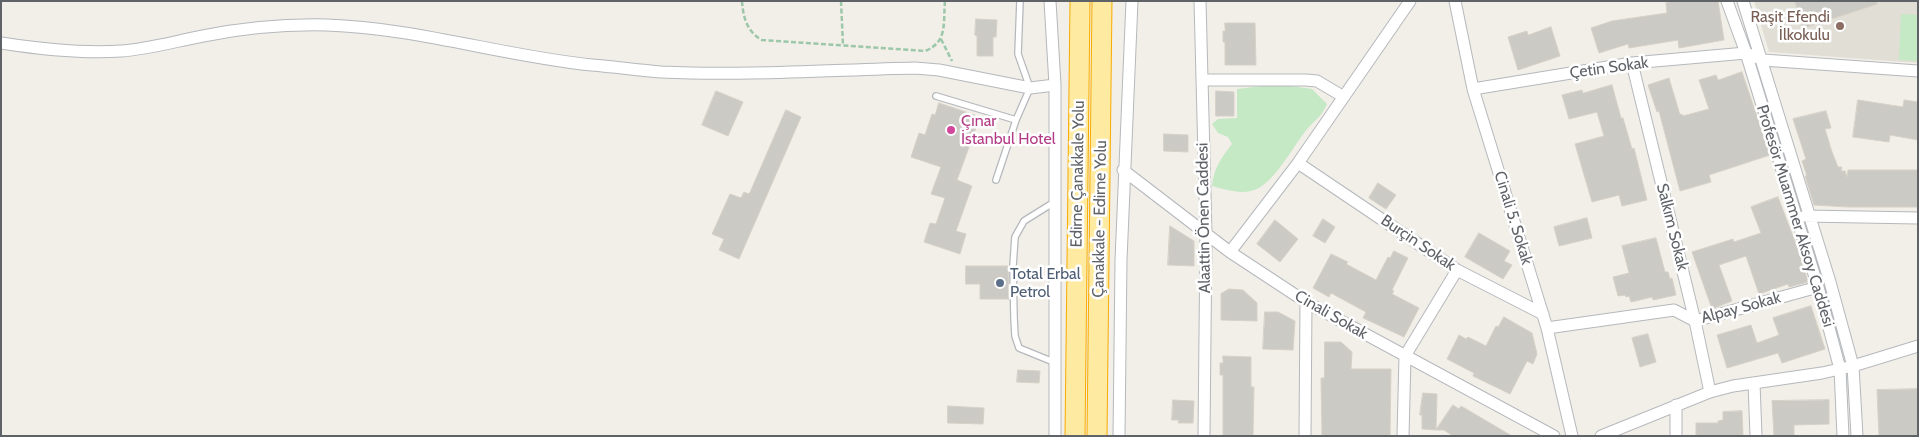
<!DOCTYPE html>
<meta charset="utf-8">
<style>
body{margin:0}
#map{position:relative;width:1919px;height:437px;overflow:hidden;background:#f1efe8;font-family:Cabin,sans-serif}
canvas{display:block}
.frame{position:absolute;inset:0;border:2px solid #5f6368;pointer-events:none}
</style>
<div id="map">
<canvas width="1919" height="437"></canvas>
<div class="frame"></div>
</div>
<script>
const ctx = document.querySelector('canvas').getContext('2d');
ctx.lineJoin = 'round';
function paint(path, color) {
  ctx.fillStyle = color;
  ctx.fill(path, 'evenodd');
}
function strokePath(path, color, width, dash) {
  ctx.strokeStyle = color;
  ctx.lineWidth = width;
  ctx.lineCap = dash ? 'butt' : 'round';
  ctx.setLineDash(dash || []);
  ctx.stroke(path);
}
function label(font, color, halo, rows, align = 'center') {
  ctx.font = font + ' Cabin,sans-serif';
  ctx.lineWidth = 5;
  ctx.setLineDash([]);
  ctx.textBaseline = 'middle';
  ctx.strokeStyle = halo;
  ctx.fillStyle = color;
  for (const [text, x, y, turn = 0] of rows) {
    ctx.save();
    ctx.translate(x, y);
    ctx.rotate((+turn || 0) * Math.PI / 180);
    ctx.textAlign = isNaN(turn) ? turn : align;
    if (halo) ctx.strokeText(text, 0, 0);
    ctx.fillText(text, 0, 0);
    ctx.restore();
  }
}
paint(new Path2D(`
 M1754,1H1918V63L1769,52Z`), '#e1ded6');
paint(new Path2D(`
 M1901,14L1918,15V61L1899,60Z
 M1262,86H1291L1312,89L1327,104C1322,116 1316,119 1308,128C1294,144 1273,187 1251,191C1238,194 1224,189 1212,186C1214,168 1221,158 1232,144L1228,137L1218,133L1212,124L1218,119L1237,118V89Z`), '#c5e8c5');
const building = new Path2D(`
 M1673,1H1718L1724,40L1679,48L1678,40L1629,48L1628,44L1599,53L1591,28L1612,21L1667,13L1666,3Z
 M1795,1H1877V4L1804,28Z
 M976,19L997,20L996,37H993V56H977V36L975,35Z
 M1225,23H1255L1256,65H1225V42H1223V31H1225Z
 M1551,27L1560,56L1518,70L1508,37L1527,31L1528,35Z
 M1742,72L1770,155L1709,175L1711,182L1680,191L1659,111L1657,112L1648,85L1669,78L1680,115L1682,114L1683,116L1709,109L1699,80L1716,75L1718,80Z
 M1612,85L1621,118H1623L1632,149L1634,148L1647,200L1622,206L1619,195L1592,202L1575,144L1604,136L1597,112L1569,119L1562,95L1582,90L1583,93Z
 M716,91L743,102L728,136L702,125Z
 M1216,91L1234,92V116H1216Z
 M1858,100L1903,107L1904,100L1918,102V140L1890,135L1889,142L1853,137Z
 M939,103L975,115L971,127L976,128L957,180L972,186L956,231L966,234L960,254L924,242L930,223L936,224L945,198L931,194L941,167L911,157L919,133L925,135L932,114L935,115Z
 M786,110L801,117L739,259L719,250L724,239L712,234L730,194L741,198L744,192L749,194Z
 M1826,111L1831,128L1825,129L1832,152L1838,167H1842L1841,171H1845L1847,177L1848,170H1918V207H1848L1814,205L1805,176H1807L1802,161L1806,159L1793,119Z
 M1164,134L1188,135V152L1164,151Z
 M1378,183L1396,195L1386,209L1369,198Z
 M1778,197L1799,252L1808,282L1789,287L1788,284L1759,294L1746,256L1719,265L1732,301L1712,309L1692,252L1733,239L1734,242L1761,233L1751,207Z
 M1587,218L1592,238L1559,246L1554,227Z
 M1323,219L1335,227L1325,243L1313,236Z
 M1275,220L1298,239L1280,262L1257,244Z
 M1170,226L1194,241V266L1168,265Z
 M1479,233L1510,251L1504,261L1512,265L1503,279L1465,257Z
 M1656,238L1665,272H1668L1670,279L1672,278L1676,295L1653,300L1652,297L1631,302L1629,296L1626,297L1625,295L1618,296L1613,277L1629,273L1622,246Z
 M1394,251L1408,258L1392,290L1394,291L1392,294L1419,308L1404,337L1363,318L1366,312L1331,293L1329,297L1313,288L1331,254L1348,262L1346,264L1376,280L1388,257L1390,258Z
 M966,266H1008L1009,299H980V284H966Z
 M1229,289L1243,290L1257,303V321L1221,320V294Z
 M1811,306L1825,349L1782,363L1778,353L1727,368L1717,335L1751,325L1757,343L1779,335L1773,318Z
 M1265,312H1278L1295,321L1293,350L1263,349Z
 M1504,317L1532,333L1537,354L1533,364L1527,361L1510,394L1473,376L1474,373L1447,359L1459,335L1466,339L1468,337L1486,346L1496,326L1498,327Z
 M1648,334L1656,362L1640,367L1632,338Z
 M1325,342H1341L1352,352L1351,369H1391L1390,436H1322L1321,378H1324Z
 M1223,356L1251,357V387H1254L1253,436H1223V375H1220V363H1223Z
 M1018,370L1040,371L1039,383L1017,382Z
 M1918,389V436H1879L1877,390Z
 M1423,393L1437,394L1436,430L1422,429V415H1420Z
 M1173,400L1194,401L1193,423H1178L1179,420H1172Z
 M1829,400V424L1794,425V436H1774L1772,401Z
 M1453,405L1459,409L1461,406L1512,436H1453L1444,430H1436Z
 M948,406L984,408L983,424L948,423Z
 M1742,411L1743,436H1696V423H1718V421L1723,420V412Z`);
paint(building, '#cccac5');
strokePath(building, '#d6d1c6', 1);
const service = new Path2D(`
 M936,96L1016,120L996,180
 M1016,120L1030,88L1018,54L1020,1
 M1056,201L1024,221L1015,237L1013,266L1014,318L1015,336L1019,348L1056,363`);
const minor = new Path2D(`
 M1050,1L1055,85V436
 M1200,1L1206,234L1204,436
 M1455,1L1473,89L1547,328L1572,436
 M1727,1L1746,53L1818,287L1840,369L1843,436
 M1743,1L1830,282L1853,366L1857,436
 M1,43C40,49 81,54 121,51C149,49 176,41 203,36C243,28 286,24 327,25C417,28 503,56 592,65C615,67 638,70 661,72C745,76 831,70 915,68L939,70L1030,88L1055,85
 M1632,63L1695,321L1710,392
 M1202,80H1306L1317,81L1344,97
 M1473,89L1632,63L1746,53L1763,60L1918,71
 M1298,163L1457,270L1543,314
 M1123,170L1230,252L1306,302L1554,436
 M1805,216L1918,218
 M1230,252L1298,163L1410,1
 M1547,328L1674,310L1695,321L1818,287
 M1754,383L1756,436
 M1676,405V436
 M1119,436L1121,260L1132,1
 M1305,436L1306,302
 M1403,436L1405,356L1457,270
 M1601,436L1710,392L1733,386L1822,373L1853,366L1918,346`);
const trunk = new Path2D(`
 M1075,436L1080,1
 M1097,436L1102,1`);
strokePath(service, '#b5b8bc', 8);
strokePath(minor, '#b5b8bc', 13);
strokePath(trunk, '#f9ab00', 21);
strokePath(new Path2D(`
 M742,1C743,17 747,32 762,40L925,51C948,42 943,23 945,1
 M841,1L843,45
 M941,39L952,61`), '#9cc7a9', 2.5, [5, 2.5]);
strokePath(service, '#fff', 5.5);
strokePath(minor, '#fff', 11);
strokePath(trunk, '#feeaa1', 19);
for (const [x, y, r, color] of [
 [1840,26,5,"#8d6e63"],
 [951,130,5,"#d1479c"],
 [1000,283,5,"#5c6f8a"]
]) {
  const dot = new Path2D();
  dot.arc(x, y, r, 0, 2 * Math.PI);
  ctx.fillStyle = color;
  ctx.fill(dot);
  strokePath(dot, '#fff', 2);
}
label('16px', '#785e54', '#fff', [
 ["Raşit Efendi",1830,17],
 ["İlkokulu",1830,35]
], 'right');
label('16px', '#5f6368', '#fff', [
 ["Çetin Sokak",1609,68,-8],
 ["Edirne Çanakkale Yolu",1078,174,-89],
 ["Profesör Muammer Aksoy Caddesi",1795,216,73],
 ["Alaattin Önen Caddesi",1204,218,-91],
 ["Cinali 5. Sokak",1513,218,73],
 ["Çanakkale - Edirne Yolu",1100,219,-89],
 ["Salkım Sokak",1672,227,76],
 ["Burçin Sokak",1418,243,34],
 ["Alpay Sokak",1741,308,-15],
 ["Cinali Sokak",1331,315,30]
]);
label('16px', '#b23c85', '#fff', [
 ["Çınar",961,121],
 ["İstanbul Hotel",961,139]
], 'left');
label('16px', '#4e5e75', '#fff', [
 ["Total Erbal",1010,274],
 ["Petrol",1010,292]
], 'left');
</script>
